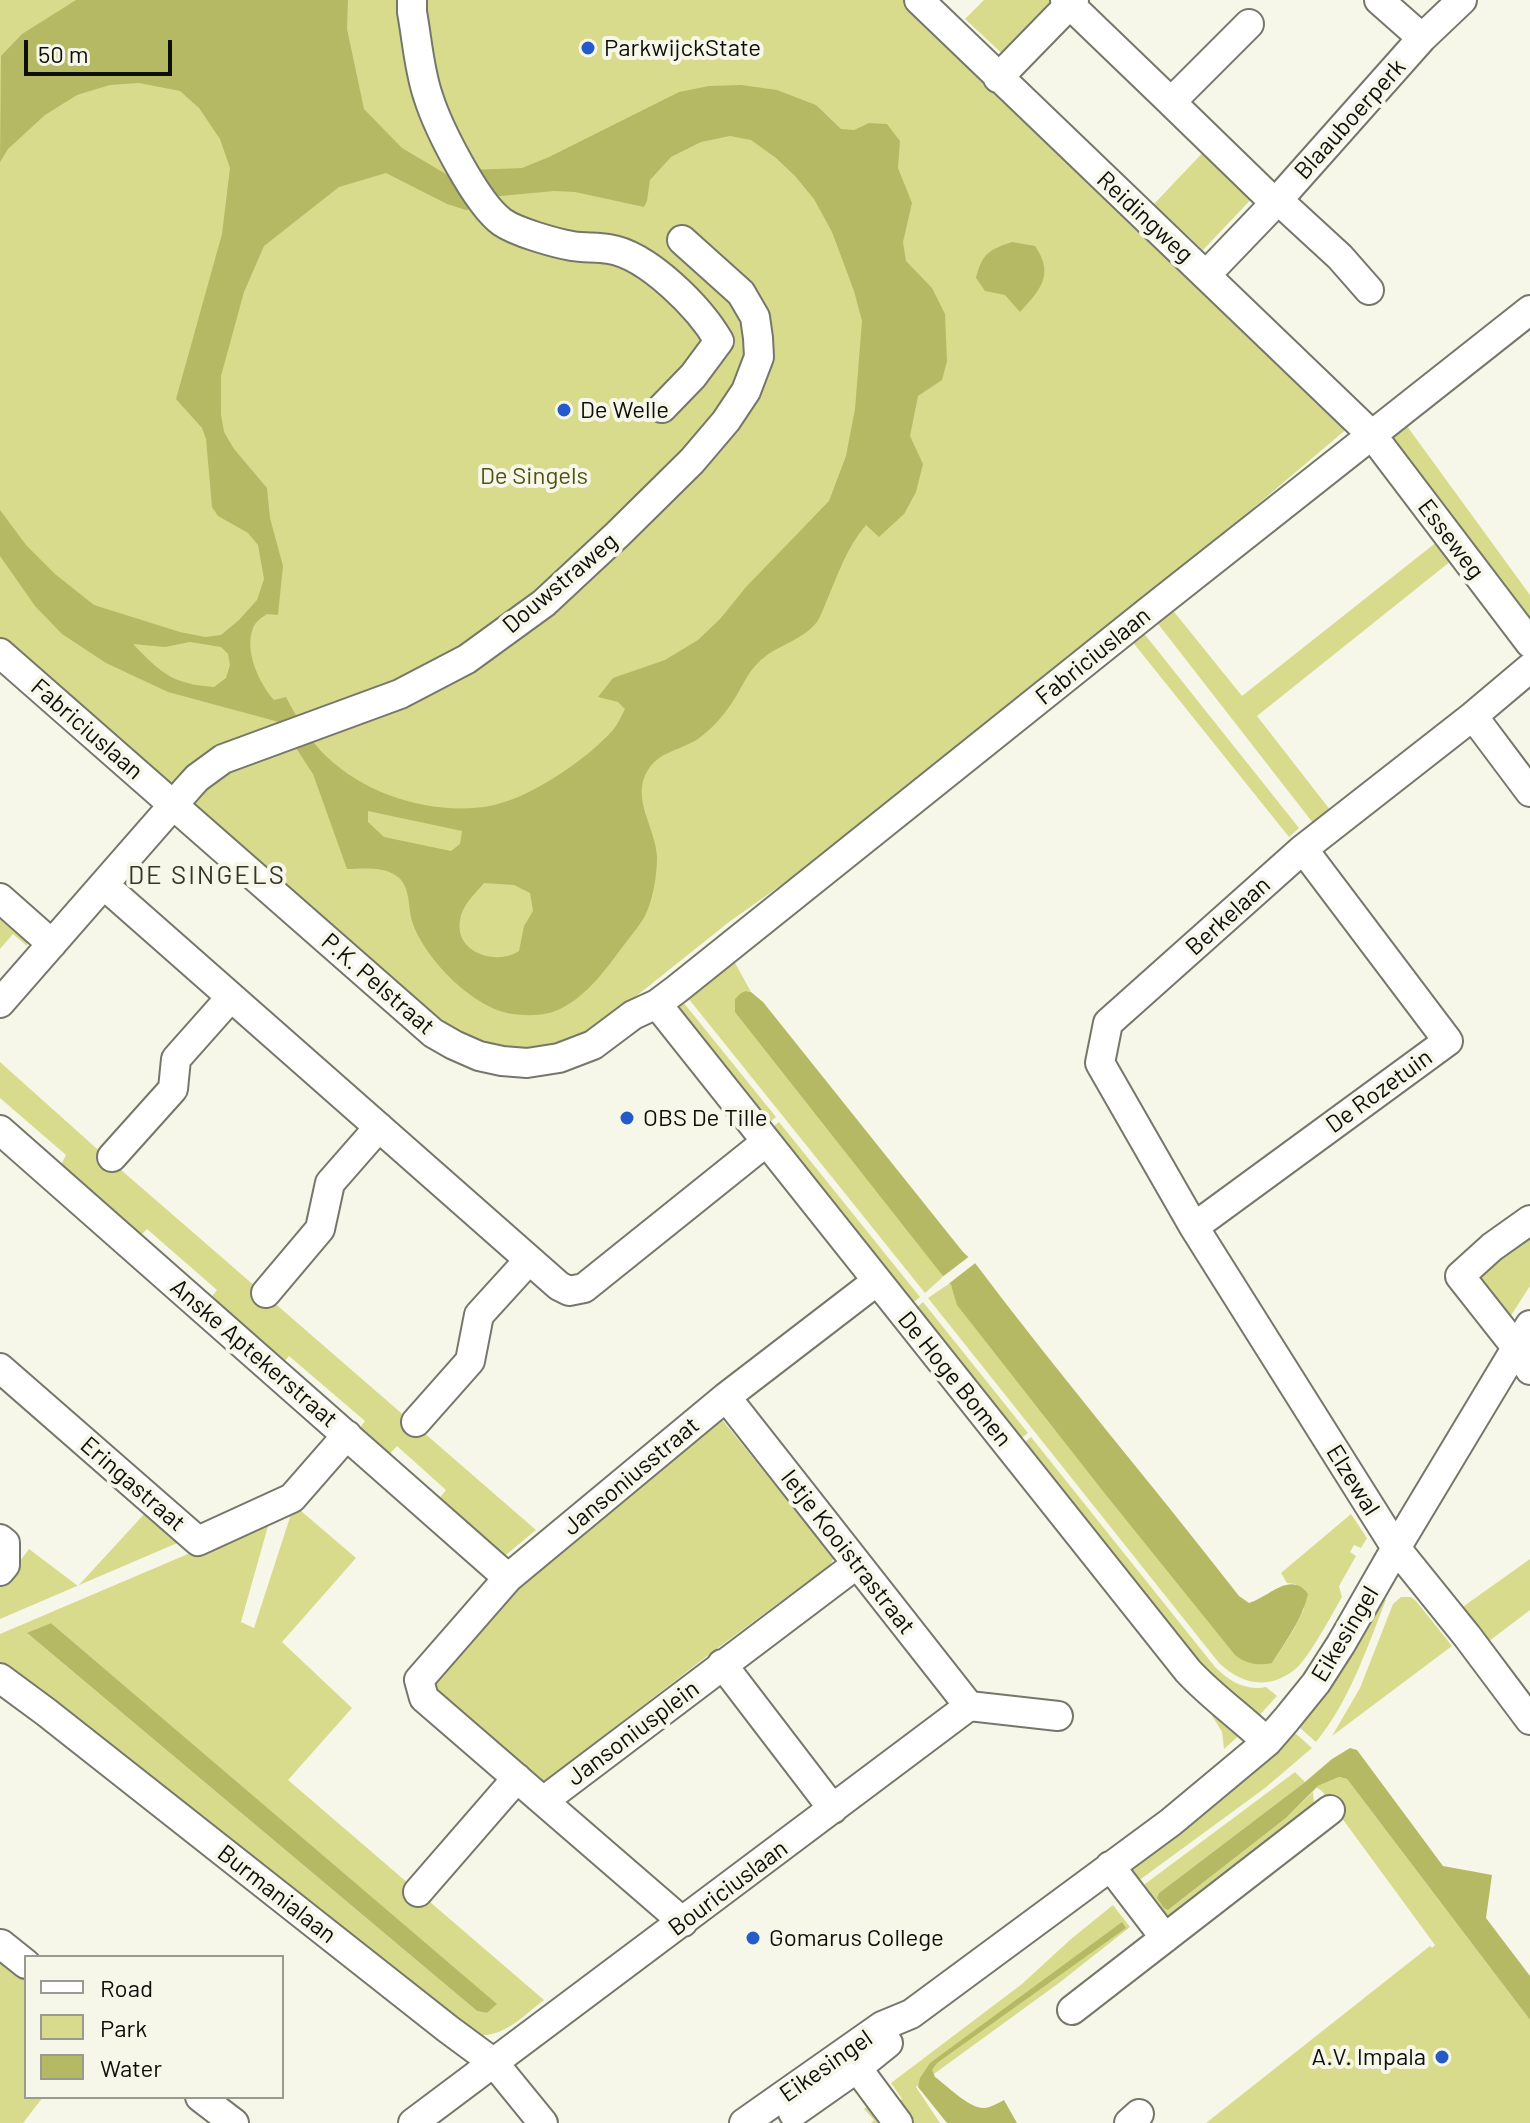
<!DOCTYPE html>
<style>
body{margin:0}
#map{position:relative;width:1530px;height:2123px;overflow:hidden;background:#f6f7e9;font-family:Barlow,sans-serif}
canvas{display:block}
.legend{position:absolute;left:24px;top:1955px;width:260px;height:144px;box-sizing:border-box;background:#f6f7e9;border:2px solid #999a90;margin:0;padding:10px 14px;list-style:none;font-size:24px;color:#0e0e0a}
.legend li{display:flex;align-items:center;gap:16px;height:40px}
.legend b{width:40px;border:2px solid #999a90}
.scale{position:absolute;left:24px;top:40px;width:148px;height:36px;box-sizing:border-box;border:4px solid #0e0e0a;border-top:0;padding-left:10px;font-size:24px;line-height:28px;white-space:nowrap;color:#0e0e0a;-webkit-text-stroke:6px #f6f7e9;paint-order:stroke}
</style>
<div id="map">
<canvas width="1530" height="2123"></canvas>
<ul class="legend">
<li><b style="height:10px;background:#fff"></b>Road</li>
<li><b style="height:22px;background:#d8db8c"></b>Park</li>
<li><b style="height:22px;background:#b6b964"></b>Water</li>
</ul>
<div class="scale">50 m</div>
</div>
<script>
const ctx = document.querySelector('canvas').getContext('2d');
ctx.lineJoin = 'round';
function paint(path, color) {
  ctx.fillStyle = color;
  ctx.fill(path, 'evenodd');
}
function strokePath(path, color, width, dash) {
  ctx.strokeStyle = color;
  ctx.lineWidth = width;
  ctx.lineCap = dash ? 'butt' : 'round';
  ctx.setLineDash(dash || []);
  ctx.stroke(path);
}
function label(font, color, halo, rows, align = 'center') {
  ctx.font = font + ' Barlow,sans-serif';
  ctx.lineWidth = 8;
  ctx.setLineDash([]);
  ctx.textBaseline = 'middle';
  ctx.strokeStyle = halo;
  ctx.fillStyle = color;
  for (const [text, x, y, turn = 0] of rows) {
    ctx.save();
    ctx.translate(x, y);
    ctx.rotate((+turn || 0) * Math.PI / 180);
    ctx.textAlign = isNaN(turn) ? turn : align;
    if (halo) ctx.strokeText(text, 0, 0);
    ctx.fillText(text, 0, 0);
    ctx.restore();
  }
}
paint(new Path2D(`
 M0,0H907L1349,427L944,770L729,922L620,1009L592,1029L559,1046L504,1055L441,1030L0,640Z
 M984,0H1056L1009,60L965,19Z
 M1209,146L1258,192L1203,250L1154,204Z
 M1404,422L1530,595V628L1388,439Z
 M1438,541L1451,561L1257,716L1331,811L1313,823L1155,620L1171,608L1242,696Z
 M1142,631L1299,828L1289,837L1131,640Z
 M0,911L26,936L27,946L13,934L0,949Z
 M734,961L751,992L746,991L944,1276L925,1293L688,998Z
 M683,1002L776,1117L764,1127L673,1010Z
 M0,1062L105,1156L536,1530L501,1559L438,1500L446,1490L397,1446L388,1456L358,1430L365,1421L289,1356L282,1364L209,1300L217,1290L147,1229L138,1238L59,1169L66,1155L0,1098Z
 M779,1122L920,1297L908,1307L767,1131Z
 M1530,1229V1286L1508,1320L1469,1275Z
 M950,1283L954,1293L1272,1663L1293,1631L1304,1609L1296,1584L1287,1583L1281,1573L1351,1514L1367,1538L1361,1548L1354,1545L1350,1552L1356,1556L1339,1586L1342,1597C1332,1614 1307,1662 1293,1671C1267,1690 1241,1684 1219,1663L928,1298Z
 M923,1302L1028,1433L1015,1443L911,1312Z
 M720,1417L834,1558L830,1565L711,1653L546,1780L539,1782L431,1686L508,1589Z
 M1031,1437L1215,1667C1229,1681 1245,1691 1266,1687L1277,1696L1255,1720L1228,1700L1019,1447Z
 M294,1505L356,1558L282,1642L352,1708L288,1780L544,2000C524,2015 505,2037 479,2035L0,1672V1634L270,1519L241,1622L254,1628ZM51,1623L496,2004L487,2013L477,2011L28,1634Z
 M147,1511L182,1541L0,1619V1588L29,1549L78,1586Z
 M1530,1559V1610L1484,1645L1457,1611Z
 M1401,1597H1411L1416,1601L1452,1646L1332,1736L1360,1688L1393,1604Z
 M1384,1599L1386,1600C1366,1650 1350,1700 1316,1742L1299,1727C1333,1687 1358,1644 1384,1599Z
 M1211,1714L1244,1731L1224,1749L1222,1732Z
 M1295,1733L1312,1748L1265,1788L1134,1884L1125,1872L1253,1774Z
 M1295,1772L1305,1782L1159,1893L1168,1910L1286,1818L1313,1792L1314,1804L1301,1825L1172,1923L1137,1890Z
 M1339,1777L1347,1779L1530,2020V2123H1206L1430,1946L1432,1948L1435,1945L1322,1791L1316,1787Z
 M1113,1905L1130,1927L1059,1983L916,2087L940,2123H871L874,2120L864,2109L872,2103L882,2115L902,2099L891,2083L1022,1984L1071,1939Z
 M0,1960L26,1976V2097H43L23,2123H0Z`), '#d8db8c');
paint(new Path2D(`
 M76,0H348L347,29L364,109L402,148L456,180L471,170L522,168L549,157L679,92L709,86L741,85L777,90L816,105L841,129L854,130L869,123L887,124L900,141L898,168L912,203L903,242L906,261L932,288L945,314L947,361L942,380L918,396L910,436L923,464L916,492L904,514L879,537L866,525C847,547 838,574 827,600C824,607 821,616 817,622C801,642 775,645 758,663C748,672 742,687 735,698C727,711 715,726 703,735C686,750 661,749 648,770C630,798 656,828 657,857C657,876 653,899 645,916C640,925 633,933 627,941C608,966 589,995 560,1009C546,1016 528,1016 513,1014C474,1009 426,960 413,924C407,908 412,885 395,875C382,866 362,869 347,869L313,774L279,722L168,692L106,663L62,634L35,606L0,556V510L26,545L55,574L94,605L180,632L205,637L221,635L239,620L257,600L264,579L258,545L248,533L218,516L212,507L206,439L202,428L176,399L222,234L230,168L220,139L199,108L180,91L139,83L110,85L77,95L45,115L8,149L0,162L1,56L22,34ZM730,136L751,140L776,158L795,176L814,199L832,232L854,291L862,321L855,409L846,456L829,501L746,587L720,619L698,640L665,660L613,678L598,697L618,702L625,709C621,716 618,724 613,730C596,749 573,766 552,779C531,792 509,803 484,807C429,814 367,795 327,757C309,740 297,718 286,697L274,700C259,683 244,651 253,628C256,621 261,618 267,614L278,615L283,566L270,518L267,488L234,449L224,432L221,414V376L244,292L264,246L339,187L386,173L447,204L466,210L471,209L490,197L554,191L575,192L644,207L647,201L650,180L671,157L701,142ZM190,642L221,647L228,654L230,665L226,678L214,687C172,684 161,673 133,644L165,647ZM368,811L462,831L460,844L451,851L384,837L368,822ZM484,883L514,885L530,893L533,911L524,926L519,951C497,966 454,953 460,920C462,905 475,894 484,883Z
 M1012,242L1035,246C1055,275 1040,290 1020,312L1005,295L985,291L976,278C982,254 988,250 1012,242Z
 M746,991L751,992L763,1002L963,1252L975,1263C1060,1376 1152,1484 1239,1596L1249,1603C1269,1597 1291,1570 1308,1594C1302,1620 1286,1641 1272,1663C1258,1666 1246,1664 1235,1655L1106,1495L957,1305L951,1285L939,1271L735,1012V999L741,993Z
 M51,1623L497,2004L487,2013L477,2011L27,1633Z
 M1350,1748L1357,1750L1443,1866L1492,1875L1486,1918L1530,1976V2020L1347,1779L1339,1777L1318,1786L1286,1818L1168,1910L1164,1908L1157,1898L1159,1893L1305,1782L1332,1759Z
 M1122,1922L1126,1928L937,2063L932,2070L935,2077C946,2085 971,2110 985,2108C992,2107 998,2103 1004,2100L1017,2123H947L918,2087L920,2078L930,2063Z`), '#b6b964');
paint(new Path2D(`
 M971,1255L978,1261L947,1285L941,1278Z`), '#f6f7e9');
const minor = new Path2D(`
 M412,0V12C417,39 419,70 428,96C438,128 476,203 502,222C516,232 555,243 572,246C584,248 597,247 609,249C648,255 700,308 719,341L693,376L662,408
 M919,0L1372,435L1530,643
 M1065,0L1171,102L1249,24
 M1379,0L1422,38
 M998,78L1074,0
 M1171,102L1275,203
 M1278,200L1340,257L1369,290
 M1206,275L1278,200L1422,38L1462,0
 M0,653L433,1033L454,1045L479,1056L502,1061L527,1063L559,1058L593,1045L633,1015L657,1004L677,989L1149,611L1530,310
 M1530,668L1473,716L1303,849L1108,1023L1100,1063L1194,1227L1396,1548L1467,1636L1530,1720
 M1473,716L1530,792
 M104,885L559,1286L569,1291L584,1288L766,1142
 M0,898L52,944
 M0,1003L188,788L197,778L223,759L400,694L467,659L544,603L618,534L692,461L726,421L746,391L759,357L758,338L755,317L741,293L682,240
 M657,1004L1188,1671C1212,1697 1241,1717 1267,1742
 M0,1130L508,1578
 M112,1157L173,1089L176,1059L231,997
 M1530,1220L1492,1247L1460,1276L1516,1347L1530,1370
 M1194,1227L1448,1041L1303,849
 M266,1293L320,1229L330,1183L379,1127
 M0,1368L198,1541L292,1498L347,1435
 M726,1397L969,1706
 M416,1422L470,1361L479,1315L529,1260
 M0,1539L5,1543V1565L0,1571
 M722,1664L833,1809
 M0,1678L46,1712L448,2029L494,2063L543,2123
 M546,1803L554,1793L857,1564
 M1110,1866L1165,1938
 M418,1892L517,1778
 M683,1922L424,1698L419,1680L508,1578L726,1397L877,1281
 M0,1946L1,1944L26,1964
 M1072,2010L1330,1810
 M846,2053L898,2123
 M200,2097L234,2123
 M793,2113L857,2068L888,2043
 M413,2123L969,1706L1058,1716
 M744,2123L882,2026L911,2014L1171,1822L1267,1742L1286,1720L1316,1683L1341,1644L1396,1548L1530,1325
 M1129,2123L1139,2114`);
strokePath(minor, '#76776b', 32);
strokePath(minor, '#fff', 28);
for (const [x, y, r, color] of [
 [588,48,8,"#255bc8"],
 [564,410,8,"#255bc8"],
 [627,1118,8,"#255bc8"],
 [753,1938,8,"#255bc8"],
 [1442,2057,8,"#255bc8"]
]) {
  const dot = new Path2D();
  dot.arc(x, y, r, 0, 2 * Math.PI);
  ctx.fillStyle = color;
  ctx.fill(dot);
  strokePath(dot, '#f6f7e9', 3);
}
label('24px', '#0e0e0a', '#f6f7e9', [
 ["ParkwijckState",604,48],
 ["De Welle",580,410],
 ["OBS De Tille",643,1118],
 ["Gomarus College",769,1938],
 ["A.V. Impala",1426,2057,"right"]
], 'left');
label('24px', '#0e0e0a', '#f6f7e9', [
 ["Blaauboerperk",1350,119,-48],
 ["Reidingweg",1145,217,43],
 ["Esseweg",1451,539,53],
 ["Douwstraweg",560,583,-40],
 ["Fabriciuslaan",1093,656,-39],
 ["Fabriciuslaan",87,729,41],
 ["Berkelaan",1228,916,-42],
 ["P.K. Pelstraat",378,984,41],
 ["De Rozetuin",1379,1091,-36],
 ["Anske Aptekerstraat",254,1353,41],
 ["De Hoge Bomen",955,1379,51],
 ["Jansoniusstraat",631,1476,-40],
 ["Elzewal",1353,1480,58],
 ["Eringastraat",133,1484,41],
 ["Ietje Kooistrastraat",848,1552,52],
 ["Eikesingel",1345,1634,-59],
 ["Jansoniusplein",633,1733,-37],
 ["Bouriciuslaan",728,1888,-37],
 ["Burmanialaan",277,1894,38],
 ["Eikesingel",826,2066,-35]
]);
label('24px', '#515212', '#f6f7e9', [
 ["De Singels",534,476]
]);
ctx.letterSpacing = '2px';
label('26px', '#34352a', '#f6f7e9', [
 ["DE SINGELS",207,875]
]);
ctx.letterSpacing = '0px';
</script>
